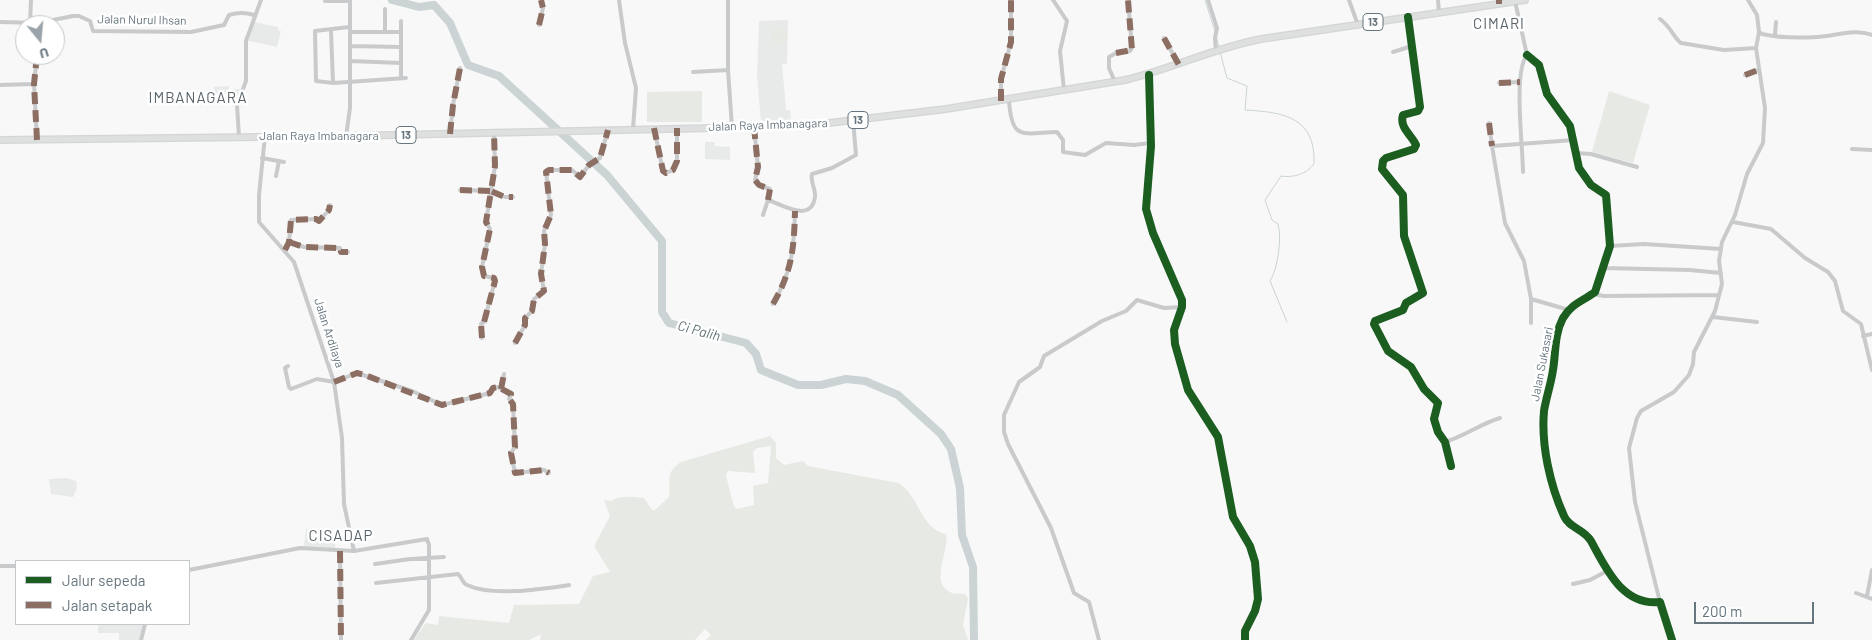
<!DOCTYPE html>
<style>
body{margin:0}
#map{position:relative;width:1872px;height:640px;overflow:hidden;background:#f8f8f8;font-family:Barlow,sans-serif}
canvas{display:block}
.legend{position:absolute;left:15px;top:560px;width:175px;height:65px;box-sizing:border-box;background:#fff;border:1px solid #c2c8cb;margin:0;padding:6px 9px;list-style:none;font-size:15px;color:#66757e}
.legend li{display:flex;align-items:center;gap:10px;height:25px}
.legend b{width:25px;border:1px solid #c2c8cb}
.north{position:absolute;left:15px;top:15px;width:50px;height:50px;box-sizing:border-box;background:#fff;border:1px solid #c2c8cb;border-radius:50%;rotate:163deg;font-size:14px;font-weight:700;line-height:20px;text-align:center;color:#66757e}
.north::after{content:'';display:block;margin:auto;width:18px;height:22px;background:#99a3a9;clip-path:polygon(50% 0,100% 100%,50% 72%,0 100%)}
.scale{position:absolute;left:1694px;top:602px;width:120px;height:22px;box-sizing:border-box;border:2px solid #66757e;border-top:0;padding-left:6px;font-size:15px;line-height:18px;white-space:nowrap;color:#66757e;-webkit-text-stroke:4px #fff;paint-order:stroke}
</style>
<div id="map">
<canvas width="1872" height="640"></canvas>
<ul class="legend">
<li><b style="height:6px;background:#1b5e20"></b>Jalur sepeda</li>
<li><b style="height:6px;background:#8d6e63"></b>Jalan setapak</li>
</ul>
<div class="north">U</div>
<div class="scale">200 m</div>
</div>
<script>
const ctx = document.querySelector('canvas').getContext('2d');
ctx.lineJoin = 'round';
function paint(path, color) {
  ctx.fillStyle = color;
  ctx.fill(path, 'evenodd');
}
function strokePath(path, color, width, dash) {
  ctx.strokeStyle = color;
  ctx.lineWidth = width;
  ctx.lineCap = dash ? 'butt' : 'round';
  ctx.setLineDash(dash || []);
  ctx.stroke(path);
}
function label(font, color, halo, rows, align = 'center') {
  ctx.font = font + ' Barlow,sans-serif';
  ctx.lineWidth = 5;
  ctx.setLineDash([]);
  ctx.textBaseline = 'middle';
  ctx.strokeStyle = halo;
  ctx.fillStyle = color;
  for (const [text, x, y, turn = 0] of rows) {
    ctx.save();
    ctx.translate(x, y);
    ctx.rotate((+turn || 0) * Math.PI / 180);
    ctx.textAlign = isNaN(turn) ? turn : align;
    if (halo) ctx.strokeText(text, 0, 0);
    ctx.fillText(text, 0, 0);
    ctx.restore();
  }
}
paint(new Path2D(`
 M788,20L787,64H782L786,110H790L791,121L761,122L757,77L759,21Z
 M254,22L278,27V30L281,31L277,47L249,41Z
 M229,86V90L241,89L237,100L215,101L214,87Z
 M705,142H715V146L730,147V160L705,159Z
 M66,478L76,481L77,488L73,497L51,494L49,479Z
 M306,529L336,531L335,549L304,547Z
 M98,624H143L139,640H119V633H98Z`), '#e8e9e9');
paint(new Path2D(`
 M772,27H787V45H772Z
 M702,91V122H647V92Z
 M1609,91L1650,105L1633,163L1592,152Z
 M770,436L776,443V458L784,465L803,461L808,466L898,483C919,494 920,529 946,534C950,550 929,582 950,592C954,595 961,593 965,594L968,599L963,625L968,640H706L711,635L705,629L695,640H540L541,634L529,640H413L426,623L438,625L439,616L509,623L514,605L579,604L593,576L610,572L594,546L610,516L604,500L611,501C620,495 633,497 644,498L652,510H655L669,497C671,480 665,472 681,462ZM771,446L768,483L753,486L754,505L737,509L734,507L726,476L728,471L755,473L753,452L757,448Z`), '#e7e9e5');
strokePath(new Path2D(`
 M1205,0L1215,31
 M1217,39L1219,48
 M1220,52L1227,78L1247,86L1245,110C1283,112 1316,117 1314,164C1306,174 1294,178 1281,176L1265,200L1272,220L1278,224C1282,237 1278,269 1270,281L1287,322`), '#cbd3d5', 1);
strokePath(new Path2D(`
 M392,0L419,7L434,5L450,23L468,65L499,76L607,175L662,241V312L669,323L746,343L756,354L761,370L798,385H821L846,379L865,381L898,395L941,434L951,449L960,488L962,535L973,567L974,640`), '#cbd3d5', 8);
const highway = new Path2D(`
 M0,140L346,136L761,127L829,123L946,109L1125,80C1171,69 1214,48 1261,39L1525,0`);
strokePath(highway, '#d4d5d5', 8);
strokePath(new Path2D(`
 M619,0L625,43L636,88L633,129
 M728,0V70L732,127
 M1053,0L1067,21L1060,51L1064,90
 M1208,0L1217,28L1215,38L1216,51
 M1349,0L1358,25
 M1438,0L1439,13
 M1748,0L1757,15L1759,32L1762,34C1779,38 1799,38 1817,37C1835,36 1855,28 1872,35
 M325,1H350
 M1515,1L1527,55C1513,71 1523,148 1523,172
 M385,9V32
 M1408,17L1420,107L1418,111L1403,115C1399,128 1412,135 1416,145L1414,149L1386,158L1383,161L1382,169L1403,195L1404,236L1423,293L1406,303L1403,310L1375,321L1374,324L1388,351L1411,367L1424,389L1438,403L1434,419L1438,432L1445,442L1451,466
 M1660,19C1671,27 1674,38 1681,43L1724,50L1756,48
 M401,21V78
 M0,22L38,23L73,16H79L90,21L93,31L191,32L224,25L229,15C238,12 245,12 254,15
 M30,25L31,0
 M539,25L543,8L541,0
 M349,27L315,31L316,81L333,83L406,78
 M331,31L333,83
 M350,32H401
 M1775,35L1776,22
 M1164,38L1179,65
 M350,46L401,47
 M1393,52L1412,46
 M1527,55L1539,65L1547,94L1570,126L1579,168L1591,185L1606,195L1610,246L1595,292C1583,301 1571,304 1563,318C1554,335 1556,352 1553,370C1551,384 1546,398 1544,411C1541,445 1550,485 1564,516C1569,528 1584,529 1591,541C1606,568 1622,606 1660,602L1672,640
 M350,61L401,63
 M693,72L728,70
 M1149,75L1151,146L1146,209L1153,233L1182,300V307L1174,330L1175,344L1188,390L1218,437L1233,517L1250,546L1255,562L1258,599L1255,611L1245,631V640
 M1745,75L1758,70
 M1115,82L1109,68V57L1116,53L1130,51L1132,48L1128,0
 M1499,83L1520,82
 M0,85L34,84
 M1009,99C1011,142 1023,133 1057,132L1063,140V152L1085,155L1106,143L1134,145L1151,143
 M1001,101V79L1011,42V0
 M1489,123L1492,146
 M754,127L758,167L755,180L759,185L770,189L768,200
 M654,128L663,171L666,173L673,170L677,161V128
 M450,134L453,105L460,68
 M265,136L259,195V222L294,262L334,382L342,438L344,504L354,551
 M346,136L350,108V0
 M239,137L237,105L246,81V41L261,0
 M37,140L34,84L37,55
 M1852,149L1872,150
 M1575,153L1591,154L1637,167
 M262,158L284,162
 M276,176L279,161
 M460,190L491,191L495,166L494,133
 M763,215L768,200C781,204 811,224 815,197C816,189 810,182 812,174L832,168L856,155L853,120
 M1733,222L1771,229L1805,258L1828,272L1835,281L1843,311L1861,324L1872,370
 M289,242L304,247L340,248L341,252H348
 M1610,246L1644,244L1721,249
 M285,250L289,242L291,220L316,219L319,221L329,210L330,205
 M1603,268L1690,270L1721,273
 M1593,294L1604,296L1719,295
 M1531,299L1569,310
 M773,304C792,271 794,249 795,211
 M1713,317L1757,322
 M1531,323V299L1524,261L1505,223L1492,146L1574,140
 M1863,336L1872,334
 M482,338L481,324L484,322L495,281L494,278L484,276L482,267L490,229L486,222L491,191L505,197H513
 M515,343L525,325V318L532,311L534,299L544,291L541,274L545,244L544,231L551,215L546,172L549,170H572L580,177L589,165L600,158L608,130
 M288,366L285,368L289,387L291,389L317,379L334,382L357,373L412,391L442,405L490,393L493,388L498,387L511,394L509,399L513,404L515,447L511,453L515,473L544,470L549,473
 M501,389L504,374
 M1445,442C1465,436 1480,424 1500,418
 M340,551L341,640
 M375,564L410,559L444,557
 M0,566H16
 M189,570L300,548L354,551L427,539L429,545V610L411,640
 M376,583L458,574C462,577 462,583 467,585C492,597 542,589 569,585
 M1573,584L1590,580L1607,571
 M1856,593L1872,599
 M1867,596L1872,570
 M1660,602L1635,502L1629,448L1637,418L1641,411L1674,392L1689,375L1693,364L1694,352L1715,311L1722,284L1719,261L1722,242L1735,215L1747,174L1763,143L1765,108L1756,48L1759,32
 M141,640L145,624
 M1099,640L1089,602L1074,593L1051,528L1008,444L1004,432V415L1019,382L1040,367L1044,356L1102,321L1126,311L1137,300L1164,308L1182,307`), '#c9cacb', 4);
strokePath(highway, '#dedfdf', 5.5);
strokePath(new Path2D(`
 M1499,0V4
 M30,24V25
 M539,25L543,8L541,0
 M1164,38L1179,65
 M1116,53L1132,50L1128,0
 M1745,75L1758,70
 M1499,83L1520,82
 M1001,101V79L1011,42V0
 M1489,123L1492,146
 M754,127L758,167L755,180L759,185L770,189L768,200
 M654,128L663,171L666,173L673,170L677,161V128
 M450,134L453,105L460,68
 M37,140L34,84L37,55
 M460,190L491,191L495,166L494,133
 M289,242L304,247L340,248L341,252H348
 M285,250L289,242L291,220L316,219L319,221L329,210L330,205
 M773,304C792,271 794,249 795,211
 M482,338L481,324L484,322L495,281L494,278L484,276L482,267L490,229L486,222L491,191L505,197H513
 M515,343L525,325V318L532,311L534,299L544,291L541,274L545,244L544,231L551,215L546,172L549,170H572L580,177L589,165L600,158L608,130
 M334,382L357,373L365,375L442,405L490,393L493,388L498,387L511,394L509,399L513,404L515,447L511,453L515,473L544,470L549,473
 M501,389L504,374
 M340,551L341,640`), '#8d6e63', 6, [12, 6]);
strokePath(new Path2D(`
 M1408,17L1420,107L1418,111L1403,115C1399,128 1412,135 1416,145L1414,149L1386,158L1383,161L1382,169L1403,195L1404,236L1423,293L1406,303L1403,310L1375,321L1374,324L1388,351L1411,367L1424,389L1438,403L1434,419L1438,432L1445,442L1451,466
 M1527,55L1539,65L1547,94L1570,126L1579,168L1591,185L1606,195L1610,246L1595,292C1583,301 1571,304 1563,318C1554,335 1556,352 1553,370C1551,384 1546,398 1544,411C1541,445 1550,485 1564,516C1569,528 1584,529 1591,541C1606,568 1622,606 1660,602L1672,640
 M1149,75L1151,146L1146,209L1153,233L1182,300V307L1174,330L1175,344L1188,390L1218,437L1233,517L1250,546L1255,562L1258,599L1255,611L1245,631V640`), '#1b5e20', 8);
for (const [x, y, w] of [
 [1373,22,20],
 [858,120,20],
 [406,135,20]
]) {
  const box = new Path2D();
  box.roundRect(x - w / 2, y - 8.5, w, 17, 4);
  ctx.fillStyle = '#fff';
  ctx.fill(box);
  strokePath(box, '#66757e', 1);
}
label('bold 11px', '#66757e', null, [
 ["13",1373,22],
 ["13",858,120],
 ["13",406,135]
]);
label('12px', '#66757e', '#fff', [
 ["Jalan Nurul Ihsan",142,20,1],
 ["Jalan Raya Imbanagara",768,125,-2],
 ["Jalan Raya Imbanagara",319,136],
 ["Jalan Ardilaya",329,333,72],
 ["Jalan Sukasari",1542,364,-79]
]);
label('italic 14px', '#627378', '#fff', [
 ["Ci Palih",699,331,15]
]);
ctx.letterSpacing = '1px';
label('15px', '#58636a', '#fff', [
 ["CIMARI",1499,24],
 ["IMBANAGARA",198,98],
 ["CISADAP",341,536]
]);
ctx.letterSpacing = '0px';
</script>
